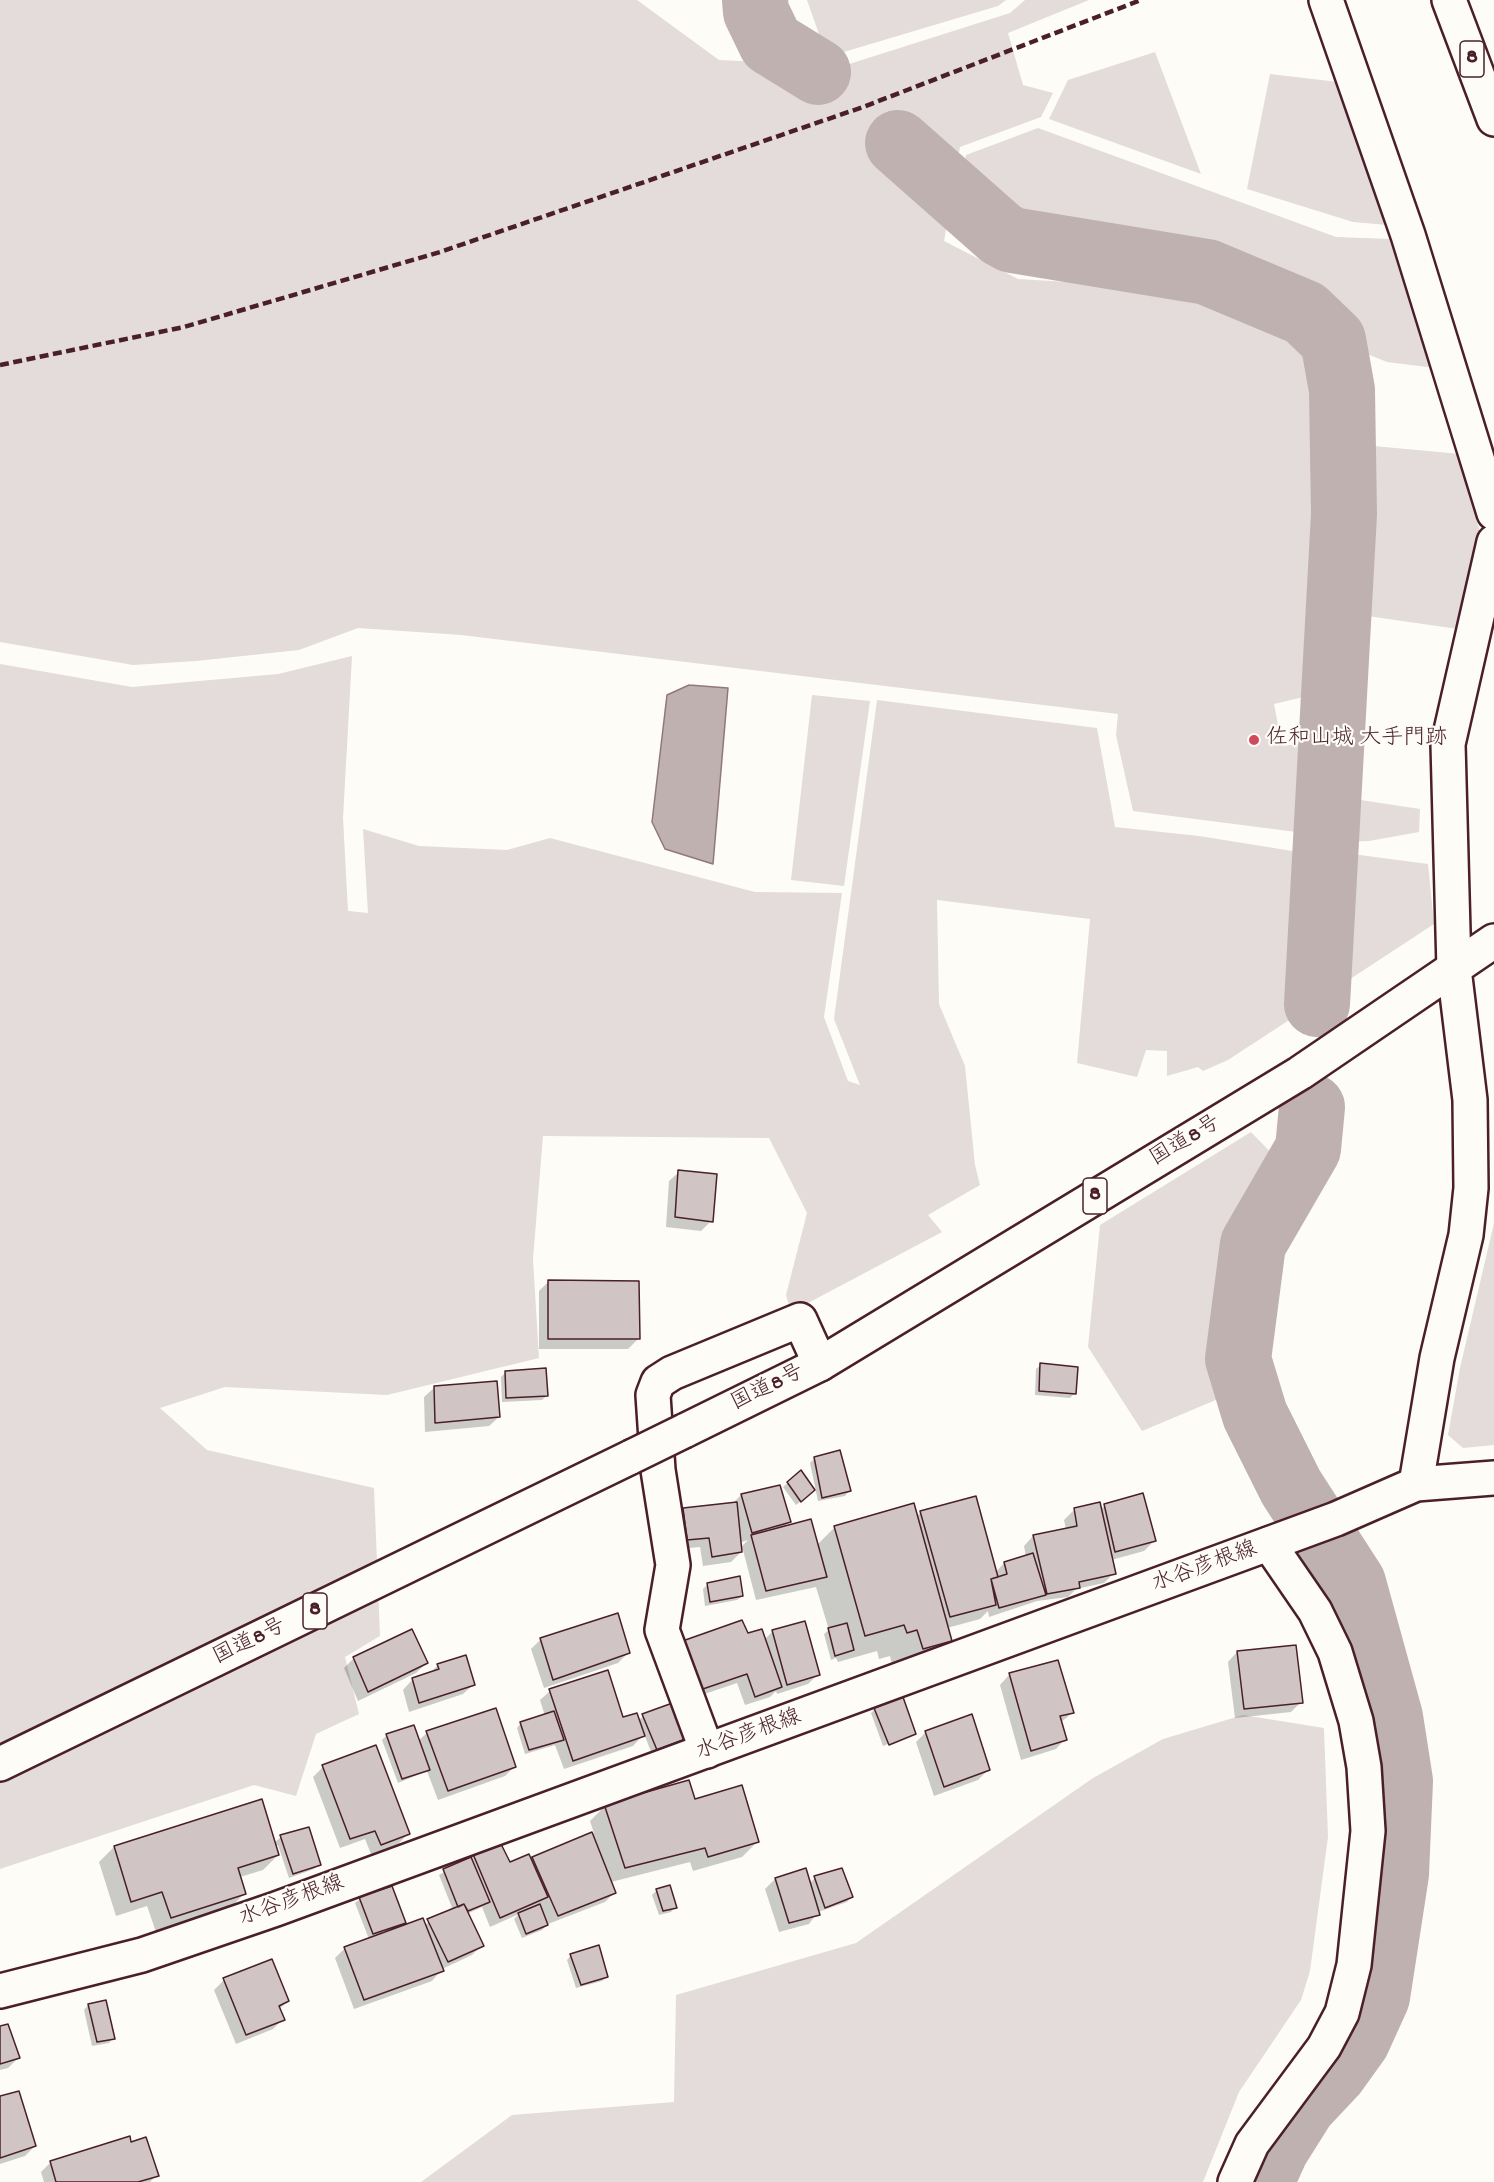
<!DOCTYPE html>
<meta charset="utf-8">
<style>
body{margin:0}
canvas{display:block;background:#fdfcf7}
</style>
<canvas width="1494" height="2182"></canvas>
<script>
const c = document.querySelector('canvas').getContext('2d');
c.lineJoin = 'round';
function fillPath(path, color) { c.fillStyle = color; c.fill(path, 'evenodd'); }
const toPath = rows => new Path2D(rows.map(r => 'M' + r).join(''));
function trace(path, color, width, dash) { c.strokeStyle = color; c.lineWidth = width; c.lineCap = dash ? 'butt' : 'round'; c.setLineDash(dash || []); c.stroke(path); }
function drawText(font, color, halo, rows, align = 'center') {
  c.font = font + ' "Gochi Hand","Klee One",sans-serif'; c.lineWidth = 4.5; c.setLineDash([]); c.textBaseline = 'middle'; c.strokeStyle = halo; c.fillStyle = color; for (const [text, x, y, turn = 0] of rows) {
    c.save(); c.translate(x, y); c.rotate((+turn || 0) * Math.PI / 180); c.textAlign = isNaN(turn) ? turn : align; if (halo) c.strokeText(text, 0, 0); c.fillText(text, 0, 0); c.restore();
  }
}
const green = toPath([
 [0,0,637,0,719,60,843,66,1010,13,1025,0,1089,0,1008,33,1023,85,1053,93,1041,117,960,147,944,241,1018,279,1186,289,1290,335,1312,351,1318,381,1323,485,1312,695,1274,704,1282,746,1322,741,1312,834,1133,811,1116,735,1118,714,461,635,358,628,299,650,196,661,133,665,0,642],
 [807,0,1006,0,998,6,827,57],
 [1155,52,1201,174,1049,119,1068,80],
 [1270,74,1338,82,1388,225,1353,222,1247,189],
 [1038,128,1336,237,1391,239,1435,368,1387,362,1347,346,1343,332,1314,303,1206,262,1013,227,962,183,966,155],
 [1352,444,1460,454,1482,541,1458,629,1346,613],
 [352,656,343,818,348,911,368,913,363,829,419,846,507,850,550,838,755,892,842,893,824,1017,848,1081,860,1085,834,1019,877,700,1097,728,1115,827,1199,836,1311,854,1303,1011,1228,1060,1203,1071,1198,1067,1167,1076,1167,1051,1146,1050,1137,1077,1077,1063,1090,919,937,900,939,1004,965,1066,975,1165,980,1185,928,1215,942,1232,791,1312,786,1295,807,1213,769,1138,543,1136,533,1259,539,1358,387,1395,225,1387,160,1408,207,1450,374,1488,380,1636,345,1657,359,1714,316,1734,296,1796,254,1785,0,1869,0,664,132,687,278,674],
 [812,695,870,701,844,886,791,880],
 [1341,797,1420,809,1419,832,1369,841,1338,842],
 [1337,852,1428,864,1434,924,1341,985,1339,971,1328,976],
 [1251,1132,1277,1159,1242,1389,1142,1431,1088,1347,1100,1225],
 [1494,1223,1494,1445,1463,1448,1448,1435,1460,1368],
 [1243,1715,1324,1728,1328,1837,1310,1971,1301,2000,1239,2092,1203,2182,421,2182,512,2115,674,2102,676,1995,856,1943,1093,1778,1163,1739]
]);
const water = toPath([
 [689,685,728,688,713,864,665,849,652,822,667,695,689,685]
]);
const shadow = toPath([
 [679,1172,711,1221,701,1231,666,1227,669,1181],
 [549,1281,638,1339,628,1349,539,1349,539,1291],
 [1041,1365,1075,1393,1070,1398,1035,1395,1036,1369],
 [506,1372,547,1396,542,1400,502,1402,501,1377],
 [434,1388,499,1417,489,1426,425,1432,424,1397],
 [815,1458,849,1491,845,1496,818,1501,810,1463],
 [801,1472,809,1495,796,1505,783,1487],
 [779,1487,789,1522,783,1528,817,1545,835,1527,916,1517,921,1512,995,1573,1004,1563,1026,1557,1024,1546,1033,1536,1066,1529,1064,1520,1074,1510,1100,1510,1105,1505,1154,1541,1144,1551,1111,1560,1114,1573,1104,1583,1076,1589,1068,1597,1037,1601,989,1617,988,1611,980,1619,947,1628,951,1641,923,1668,895,1676,890,1656,879,1659,877,1651,838,1662,836,1658,831,1660,824,1634,829,1630,816,1587,756,1600,743,1550,731,1562,703,1566,700,1547,678,1549,673,1520,683,1510,732,1504,741,1495],
 [740,1535,742,1542,748,1540,740,1548],
 [708,1584,742,1596,737,1600,705,1606,703,1589],
 [804,1623,818,1674,808,1684,777,1694,776,1691,770,1697,745,1705,737,1683,681,1702,747,1635,764,1640,772,1632],
 [541,1639,628,1653,618,1663,544,1688,531,1649],
 [1237,1652,1301,1702,1291,1712,1235,1718,1228,1662],
 [354,1658,426,1663,416,1673,358,1701,344,1668],
 [1057,1662,1072,1713,1060,1723,1065,1739,1056,1749,1021,1760,1000,1685,1009,1675],
 [438,1665,473,1685,463,1694,409,1712,403,1690,412,1680,429,1674],
 [550,1691,622,1719,638,1721,643,1716,689,1737,684,1742,652,1754,644,1734,633,1746,564,1769,555,1745,525,1754,517,1728,521,1723,545,1716,540,1700],
 [875,1709,915,1733,883,1746,871,1713],
 [413,1726,418,1741,427,1733,515,1766,505,1776,438,1800,427,1771,398,1783,382,1740,386,1736],
 [926,1732,988,1770,978,1780,934,1796,916,1742],
 [323,1767,408,1834,398,1844,371,1854,365,1839,340,1848,313,1777],
 [694,1801,757,1842,742,1857,693,1871,690,1862,611,1882,615,1892,605,1902,548,1924,542,1930,522,1938,514,1919,519,1914,490,1927,482,1907,467,1914,482,1945,472,1955,442,1969,432,1981,354,2009,335,1958,345,1948,369,1939,355,1903,360,1899,391,1888,404,1923,398,1929,424,1925,453,1910,439,1875,473,1856,500,1844,509,1864,530,1861,594,1833,590,1821,605,1806],
 [281,1837,319,1864,314,1869,289,1878,278,1845,275,1846,278,1855,263,1870,240,1877,245,1893,230,1908,156,1932,147,1906,116,1916,99,1862,114,1847,274,1843],
 [805,1870,809,1884,815,1878,851,1897,847,1902,818,1912,809,1924,779,1932,765,1889,775,1879],
 [657,1890,675,1907,671,1912,659,1915,652,1895],
 [571,1955,607,1977,602,1981,576,1988,567,1960],
 [224,1980,288,2001,279,2009,283,2019,273,2029,236,2044,214,1990],
 [88,2005,113,2038,109,2043,92,2046,84,2010],
 [0,2028,18,2058,8,2068,0,2070],
 [0,2098,35,2146,25,2156,0,2164],
 [130,2144,157,2175,150,2182,44,2182,41,2172,51,2162]
]);
const river = toPath([
 [755,0,756,12,771,43,818,72],
 [898,143,1001,234,1012,240,1207,272,1305,313,1333,340,1342,390,1344,514,1317,1004],
 [1261,2182,1276,2149,1303,2106,1334,2073,1357,2041,1377,1997,1396,1874,1400,1781,1390,1717,1353,1583,1291,1487,1255,1415,1238,1359,1253,1244,1308,1149,1312,1107]
]);
const building = toPath([
 [678,1170,717,1174,713,1222,675,1217,678,1170],
 [548,1280,639,1281,640,1339,548,1339,548,1280],
 [1040,1363,1078,1367,1076,1394,1039,1391,1040,1363],
 [546,1368,548,1396,506,1398,505,1371,546,1368],
 [497,1381,500,1417,435,1423,434,1386,497,1381],
 [840,1450,851,1491,822,1498,814,1457,840,1450],
 [801,1470,815,1490,801,1502,787,1482,801,1470],
 [780,1485,791,1522,752,1533,741,1494,780,1485],
 [1143,1493,1156,1541,1115,1552,1104,1504,1143,1493],
 [976,1496,998,1577,991,1579,996,1605,950,1617,920,1511,976,1496],
 [737,1502,742,1552,712,1557,709,1538,687,1540,683,1508,737,1502],
 [1100,1502,1116,1574,1079,1582,1080,1588,1047,1594,1033,1535,1077,1526,1074,1508,1100,1502],
 [914,1503,952,1641,923,1649,917,1630,907,1633,904,1625,865,1636,834,1526,914,1503],
 [811,1519,827,1577,766,1591,751,1535,811,1519],
 [1033,1553,1046,1595,999,1608,991,1579,1007,1574,1004,1562,1033,1553],
 [740,1576,743,1596,710,1602,707,1583,740,1576],
 [618,1613,630,1653,553,1680,540,1638,618,1613],
 [742,1620,748,1633,762,1629,782,1687,755,1697,747,1674,691,1693,674,1644,742,1620],
 [805,1621,820,1675,787,1685,772,1630,805,1621],
 [847,1623,854,1650,835,1656,828,1628,847,1623],
 [412,1629,428,1663,368,1692,353,1657,412,1629],
 [1296,1645,1303,1703,1244,1709,1237,1651,1296,1645],
 [466,1655,475,1685,419,1703,412,1678,439,1669,437,1664,466,1655],
 [1058,1660,1074,1713,1060,1716,1067,1740,1031,1751,1009,1673,1058,1660],
 [608,1670,623,1717,637,1713,645,1736,573,1761,549,1689,608,1670],
 [903,1697,916,1734,889,1745,874,1708,903,1697],
 [678,1701,691,1737,657,1750,642,1714,678,1701],
 [496,1708,516,1767,448,1791,426,1731,496,1708],
 [554,1711,564,1740,529,1750,520,1722,554,1711],
 [972,1714,990,1770,944,1787,925,1731,972,1714],
 [414,1725,430,1770,402,1779,386,1734,414,1725],
 [376,1745,410,1834,381,1845,375,1831,350,1839,322,1765,376,1745],
 [689,1780,695,1799,742,1785,759,1842,708,1857,705,1848,625,1868,604,1804,689,1780],
 [262,1799,279,1855,238,1868,246,1894,171,1918,162,1892,131,1902,114,1846,262,1799],
 [309,1827,321,1865,293,1874,280,1835,309,1827],
 [592,1832,616,1893,558,1916,532,1857,592,1832],
 [500,1842,510,1862,529,1854,548,1897,500,1918,473,1854,500,1842],
 [471,1857,490,1902,468,1911,464,1904,458,1907,443,1869,471,1857],
 [806,1868,820,1915,789,1923,775,1878,806,1868],
 [842,1868,853,1897,825,1908,814,1876,842,1868],
 [670,1885,677,1908,663,1911,656,1889,670,1885],
 [392,1886,406,1923,373,1934,359,1897,392,1886],
 [464,1904,484,1946,448,1962,427,1919,464,1904],
 [540,1904,548,1925,526,1934,518,1913,540,1904],
 [423,1918,444,1971,364,2000,344,1947,423,1918],
 [599,1945,608,1977,581,1985,570,1954,599,1945],
 [272,1959,289,2001,279,2006,285,2020,246,2035,223,1978,272,1959],
 [106,2000,115,2039,97,2042,88,2004,106,2000],
 [8,2024,20,2058,0,2064,0,2026,8,2024],
 [19,2091,36,2146,0,2158,0,2096,19,2091],
 [130,2136,131,2142,146,2137,159,2176,138,2182,56,2182,50,2161,130,2136]
]);
const minor = toPath([
 [1326,0,1408,235,1494,513],
 [1416,1484,1437,1358,1466,1235,1471,1188,1470,1100,1454,969,1448,744,1494,542],
 [707,1751,662,1630,673,1565,658,1470,653,1395,658,1382,672,1373,800,1320,820,1364],
 [1235,2182,1252,2144,1324,2047,1342,2013,1354,1965,1368,1831,1364,1767,1356,1721,1335,1652,1315,1611,1269,1544]
]);
const major = toPath([
 [0,1991,142,1955,276,1909,1336,1519,1416,1484,1494,1478]
]);
const highway = toPath([
 [1449,0,1494,119],
 [684,1431,820,1364,1300,1073,1494,941],
 [0,1764,631,1457]
]);
const rail = toPath([
 [0,365,184,327,440,252,863,107,1141,0]
]);
const highwayBridge = toPath([
 [631,1457,684,1431]
]);
const markers = [
 [1254,740,6,"#d1495b"]
];
const shields = [
 [1472,59,24],
 [1095,1196,24],
 [315,1611,24]
];
const shieldNames = [
 ["8",1472,59],
 ["8",1095,1196],
 ["8",315,1611]
];
const poiNames = [
 ["佐和山城 大手門跡",1266,740]
];
const streetNames = [
 ["国道8号",1186,1142,-31],
 ["国道8号",768,1389,-26],
 ["水谷彦根線",1205,1568,-20],
 ["国道8号",250,1643,-26],
 ["水谷彦根線",749,1736,-20],
 ["水谷彦根線",292,1902,-20]
];
fillPath(green, '#e3dcda');
fillPath(water, '#c0b1b1');
trace(water, '#91777b', 1.5);
fillPath(shadow, '#0003');
trace(river, '#c0b1b1', 66);
fillPath(building, '#d0c5c4');
trace(building, '#4a1f2b', 1.5);
trace(minor, '#4a1f2b', 38);
trace(major, '#4a1f2b', 38);
trace(highway, '#4a1f2b', 38);
trace(minor, '#fdfcf7', 33);
trace(major, '#fdfcf7', 33);
trace(highway, '#fdfcf7', 33);
trace(rail, '#4a1f2b', 4.5, [9, 4.5]);
trace(highwayBridge, '#4a1f2b', 38, []);
trace(highwayBridge, '#fdfcf7', 33);
for (const [x, y, r, color] of markers) { const dot = new Path2D(); dot.arc(x, y, r, 0, 2 * Math.PI); c.fillStyle = color; c.fill(dot); trace(dot, '#fdfcf7', 2); }
for (const [x, y, w] of shields) { const box = new Path2D(); box.roundRect(x - w / 2, y - 18, w, 36, 4.5); c.fillStyle = '#fdfcf7'; c.fill(box); trace(box, '#4a1f2b', 1.5); }
drawText('bold 21px', '#4a1f2b', null, shieldNames);
drawText('22px', '#4a1f2b', '#fdfcf7', poiNames, 'left');
drawText('22px', '#4a1f2b', '#fdfcf7', streetNames);
</script>
